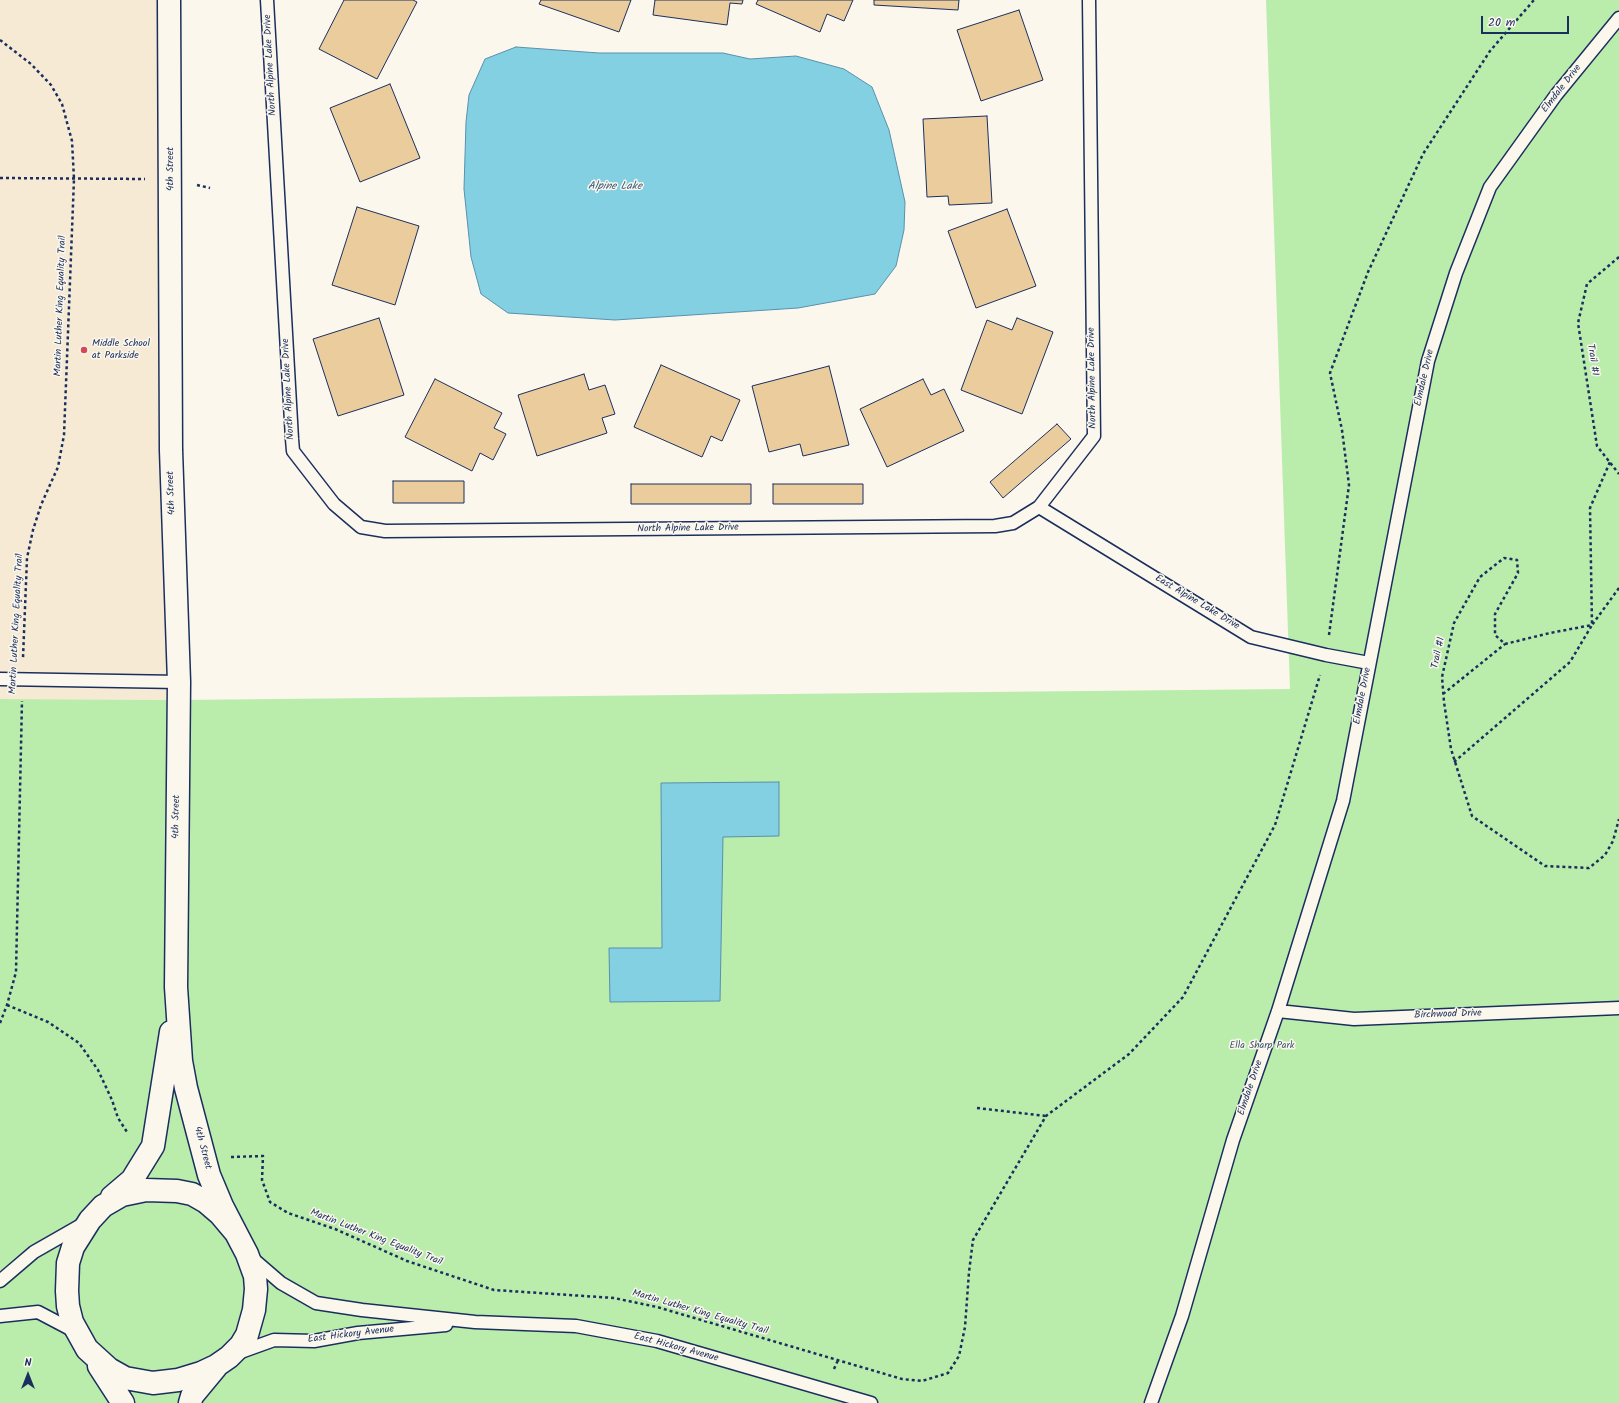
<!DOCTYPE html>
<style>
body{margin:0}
#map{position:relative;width:1619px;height:1403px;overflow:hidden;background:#fbf7ec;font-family:Kalam,sans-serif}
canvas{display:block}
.north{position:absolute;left:8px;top:1355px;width:40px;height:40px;-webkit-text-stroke:3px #fbf7ec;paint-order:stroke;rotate:0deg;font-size:11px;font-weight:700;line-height:16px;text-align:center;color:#1b2f5e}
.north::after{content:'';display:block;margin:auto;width:14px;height:18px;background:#1b2f5e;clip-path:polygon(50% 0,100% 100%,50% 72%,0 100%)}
.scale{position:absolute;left:1481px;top:16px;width:88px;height:18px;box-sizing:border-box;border:2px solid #1b2f5e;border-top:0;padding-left:5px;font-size:12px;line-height:14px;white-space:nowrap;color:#1b2f5e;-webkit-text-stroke:3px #fbf7ec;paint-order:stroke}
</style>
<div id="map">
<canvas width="1619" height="1403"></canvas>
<div class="north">N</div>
<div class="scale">20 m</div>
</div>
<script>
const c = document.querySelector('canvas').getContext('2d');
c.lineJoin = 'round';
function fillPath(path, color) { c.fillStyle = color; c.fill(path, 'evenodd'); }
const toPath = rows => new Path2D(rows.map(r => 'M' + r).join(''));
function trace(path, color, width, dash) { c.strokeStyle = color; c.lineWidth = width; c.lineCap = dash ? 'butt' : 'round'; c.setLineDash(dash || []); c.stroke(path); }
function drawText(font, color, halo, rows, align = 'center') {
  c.font = font + ' Kalam,sans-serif'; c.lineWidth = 3; c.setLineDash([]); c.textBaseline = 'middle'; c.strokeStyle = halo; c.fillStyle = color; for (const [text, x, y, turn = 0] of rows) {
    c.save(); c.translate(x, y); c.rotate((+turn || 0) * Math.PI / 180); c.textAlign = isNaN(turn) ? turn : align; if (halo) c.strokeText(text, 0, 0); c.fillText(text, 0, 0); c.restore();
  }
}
const built = toPath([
 [0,0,160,0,177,700,0,699]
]);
const green = toPath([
 [1266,0,1619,0,1619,1403,0,1403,0,699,177,700,1290,689]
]);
const water = toPath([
 [516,47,599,53,723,53,750,59,796,56,844,69,872,87,889,130,905,202,904,230,896,266,875,294,798,308,615,320,508,313,481,294,471,257,464,189,466,122,469,95,485,59,516,47],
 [779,782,779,836,723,837,720,1001,610,1002,609,948,662,948,661,783,779,782]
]);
const building = toPath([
 [344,0,413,0,417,2,377,79,319,49,344,0],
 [541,0,631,0,619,32,539,4,541,0],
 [655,0,743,0,742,4,730,3,727,25,653,15,655,0],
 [758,0,853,0,844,21,827,14,820,32,756,4,758,0],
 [874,0,959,0,958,10,874,5,874,0],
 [1019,10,1043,80,981,101,957,30,1019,10],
 [390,84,420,158,360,182,330,108,390,84],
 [987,116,992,203,949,205,948,196,927,197,923,119,987,116],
 [357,207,419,226,395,305,332,285,357,207],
 [1007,209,1036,286,976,308,948,231,1007,209],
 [379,318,404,395,338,416,313,339,379,318],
 [1017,318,1053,332,1022,414,961,390,987,320,1012,330,1017,318],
 [661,365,740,400,722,441,711,436,702,457,634,427,661,365],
 [829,366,849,445,803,456,800,444,769,452,752,386,829,366],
 [584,374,589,390,605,385,615,414,602,418,607,433,537,456,518,395,584,374],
 [435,379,502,413,494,428,506,434,493,460,480,453,472,471,405,437,435,379],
 [923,379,931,395,944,389,964,431,887,467,860,409,923,379],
 [1057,424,1071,439,1003,498,990,482,1057,424],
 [393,481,464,481,464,503,393,503,393,481],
 [631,484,751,484,751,504,631,504,631,484],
 [773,484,863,484,863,504,773,504,773,484]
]);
const path = toPath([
 [0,40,31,64,51,85,62,104,72,141,74,179,64,435,58,467,41,505,33,530,27,558,23,658],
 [0,178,145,179],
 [197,185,210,188],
 [1619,257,1587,284,1578,323,1597,446,1619,474],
 [1619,588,1592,625,1550,633,1505,644,1495,635,1495,614,1518,573,1517,560,1504,558,1480,577,1454,623,1442,677,1444,702,1451,749,1472,816,1545,866,1589,868,1605,855,1613,841,1619,819],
 [1329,635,1349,485,1342,430,1330,373,1368,272,1423,154,1490,51,1534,0],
 [1443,694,1505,644],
 [1454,762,1570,662,1592,625,1590,508,1610,462],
 [7,1005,48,1022,79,1043,98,1070,112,1100,118,1118,127,1132],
 [0,1023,7,1005,16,972,22,701],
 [977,1108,1046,1116],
 [231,1157,263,1156,262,1180,270,1202,288,1213,335,1229,407,1261,494,1290,614,1298,657,1307,902,1379,922,1381,948,1373,959,1356,965,1327,969,1272,973,1240,1046,1116,1129,1054,1183,997,1275,825,1320,675],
 [834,1369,838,1360]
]);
const lane = toPath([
 [267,0,292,439,293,451,334,504,361,527,385,531,995,526,1013,523,1039,507,1094,436,1089,0],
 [1039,507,1251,637,1326,655,1369,663],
 [0,679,179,682],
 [1278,1011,1354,1019,1619,1008],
 [252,1258,281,1283,316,1303,362,1310,475,1322,576,1326,657,1341,871,1403],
 [0,1281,34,1252,83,1224],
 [0,1316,38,1312,76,1332],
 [238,1353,274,1340,314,1341,358,1333,446,1325],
 [1151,1403,1182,1316,1233,1140,1278,1011,1343,801,1428,361,1456,273,1490,187,1556,95,1619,18]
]);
const secondary = toPath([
 [169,0,171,450,179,682,176,987,181,1061,186,1088,209,1175,222,1206,236,1233],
 [146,1190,177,1191,192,1194,206,1202,220,1214,236,1233,247,1254,255,1276,256,1289,254,1310,247,1335,241,1345,229,1357,216,1366,201,1373,178,1380,153,1383,125,1378,109,1369,87,1349,72,1322,68,1306,67,1291,68,1263,73,1247,90,1220,103,1206,122,1195,146,1190],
 [112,1197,132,1180,153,1146,171,1032],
 [99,1366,123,1403],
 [190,1403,192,1396,216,1367]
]);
const markers = [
 [84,350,4,"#d1495b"]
];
const streetNames = [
 ["North Alpine Lake Drive",271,65,-93],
 ["Elmdale Drive",1562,89,-52],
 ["4th Street",171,169,-90],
 ["Martin Luther King Equality Trail",61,306,-88],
 ["Trail #1",1592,360,81],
 ["North Alpine Lake Drive",1093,378,-91],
 ["Elmdale Drive",1425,378,-77],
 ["North Alpine Lake Drive",289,389,-93],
 ["4th Street",172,493,-92],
 ["North Alpine Lake Drive",688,529,-1],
 ["East Alpine Lake Drive",1197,603,31],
 ["Martin Luther King Equality Trail",17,624,-87],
 ["Trail #1",1439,653,-78],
 ["Elmdale Drive",1363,696,-79],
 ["4th Street",177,817,-89],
 ["Birchwood Drive",1448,1015,-2],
 ["Elmdale Drive",1251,1088,-71],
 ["4th Street",202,1148,75],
 ["Martin Luther King Equality Trail",376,1238,21],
 ["Martin Luther King Equality Trail",700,1313,16],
 ["East Hickory Avenue",351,1335,-7],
 ["East Hickory Avenue",676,1348,15]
];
const poiNames = [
 ["Middle School",92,344],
 ["at Parkside",92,356]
];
const parkNames = [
 ["Ella Sharp Park",1262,1046]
];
const waterNames = [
 ["Alpine Lake",615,187]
];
fillPath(built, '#f6ead4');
fillPath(green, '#baecac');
fillPath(water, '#83d0e2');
trace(water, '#5990ad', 1);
fillPath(building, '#eacc9d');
trace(building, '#1b2f5e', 1);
trace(lane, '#1b2f5e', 15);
trace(secondary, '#1b2f5e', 25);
trace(path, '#1b2f5e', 2.5, [3, 3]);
trace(lane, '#fbf7ec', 12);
trace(secondary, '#fbf7ec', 22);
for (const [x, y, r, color] of markers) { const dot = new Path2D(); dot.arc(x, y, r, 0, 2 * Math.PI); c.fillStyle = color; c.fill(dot); trace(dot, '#fbf7ec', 1.5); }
drawText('10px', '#1b2f5e', '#fbf7ec', streetNames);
drawText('10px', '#1b2f5e', '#fbf7ec', poiNames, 'left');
drawText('10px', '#3b556e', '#fbf7ec', parkNames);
drawText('italic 11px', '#35577f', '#fbf7ec', waterNames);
</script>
